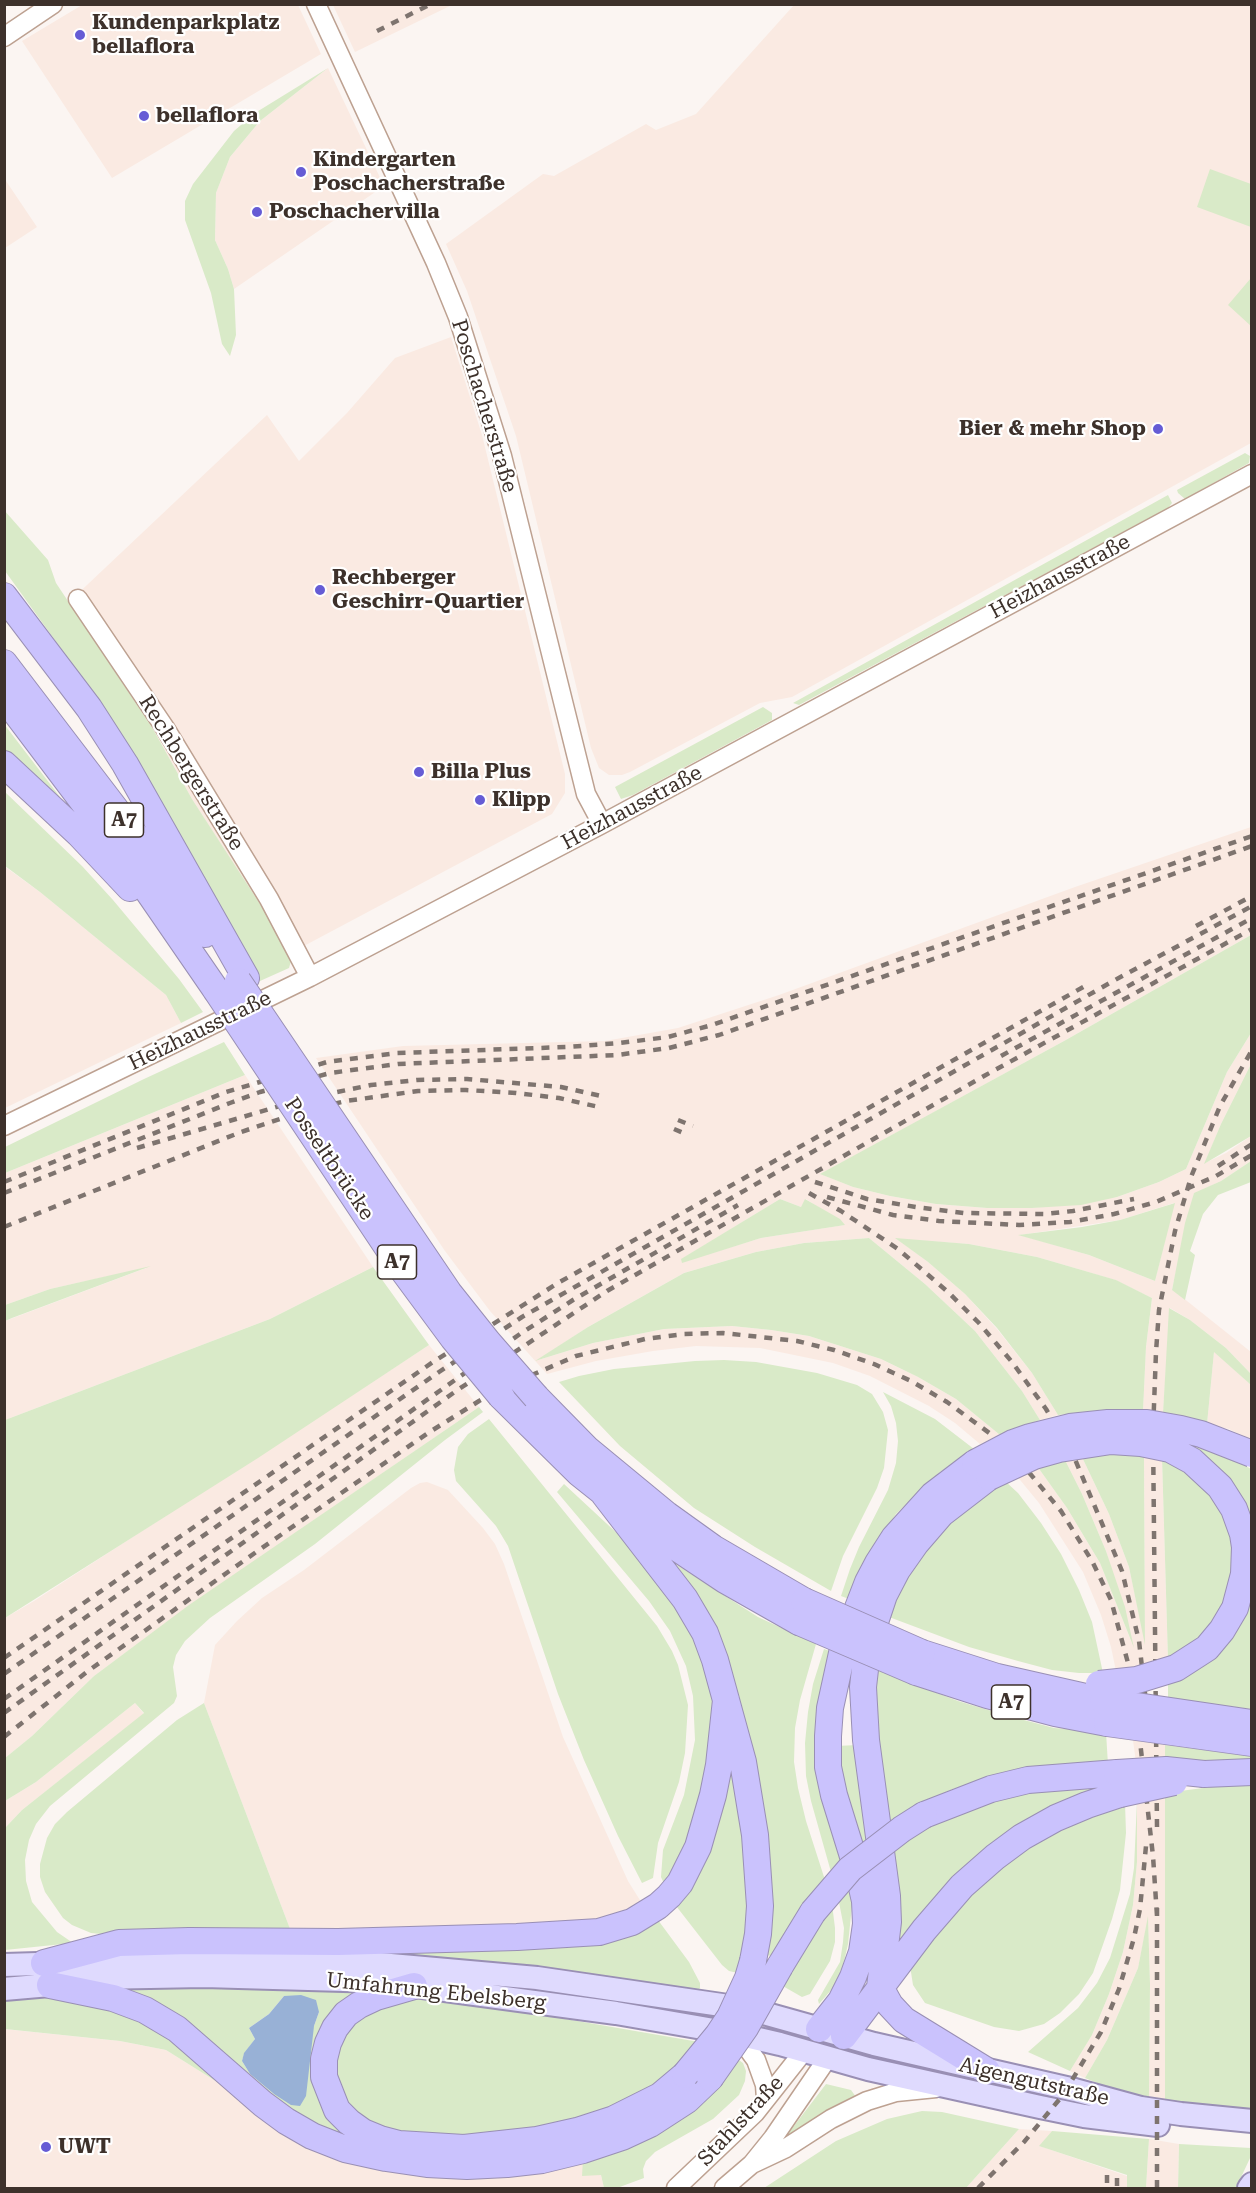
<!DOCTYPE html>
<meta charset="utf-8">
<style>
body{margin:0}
#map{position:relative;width:1256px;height:2193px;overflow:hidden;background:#fbf5f2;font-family:"Roboto Serif",serif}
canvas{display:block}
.frame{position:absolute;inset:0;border:6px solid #3d312b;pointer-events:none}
</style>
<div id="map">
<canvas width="1256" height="2193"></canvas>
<div class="frame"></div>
</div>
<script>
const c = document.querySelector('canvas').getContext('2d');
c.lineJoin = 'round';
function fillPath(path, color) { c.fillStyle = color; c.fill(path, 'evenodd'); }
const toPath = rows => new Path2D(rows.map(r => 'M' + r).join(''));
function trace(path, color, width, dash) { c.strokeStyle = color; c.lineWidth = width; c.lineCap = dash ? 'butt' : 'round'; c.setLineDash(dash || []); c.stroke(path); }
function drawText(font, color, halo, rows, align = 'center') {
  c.font = font + ' "Roboto Serif",serif'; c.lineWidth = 4.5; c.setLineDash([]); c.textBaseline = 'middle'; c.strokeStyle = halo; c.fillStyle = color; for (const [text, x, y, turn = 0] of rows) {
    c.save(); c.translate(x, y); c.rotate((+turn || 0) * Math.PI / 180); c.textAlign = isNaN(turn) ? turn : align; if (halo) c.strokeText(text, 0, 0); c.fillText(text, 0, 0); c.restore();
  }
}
const built = toPath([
 [298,5,321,54,112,178,22,41,82,5],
 [333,5,452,5,355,52],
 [794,5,1251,5,1251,443,792,697,760,703,630,772,622,775,609,775,599,768,591,748,516,436,467,291,446,244,543,174,554,176,646,124,656,130,696,114],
 [328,68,384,186,234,289,228,269,215,240,216,193,230,157,260,121],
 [4,178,37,227,5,248,4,248],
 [451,337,482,435,565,774,565,793,552,814,302,947,290,952,192,799,153,729,69,602,267,415,299,461,347,413,395,358],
 [1251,827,1251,935,1064,1041,821,1174,853,1187,890,1196,936,1204,987,1208,1032,1208,1117,1197,1159,1182,1186,1169,1227,1072,1251,1033,1251,1064,1221,1124,1205,1163,1226,1153,1251,1136,1251,1161,1221,1181,1194,1194,1172,1289,1251,1352,1251,1374,1226,1348,1190,1320,1170,1308,1163,1413,1143,1411,1146,1347,1152,1298,1115,1280,1037,1257,969,1244,897,1239,928,1262,965,1294,997,1329,1032,1373,1058,1415,1040,1420,1022,1391,975,1331,925,1284,869,1238,804,1243,756,1252,684,1273,588,1327,538,1360,593,1343,664,1329,732,1326,771,1330,809,1336,881,1359,918,1377,956,1399,1000,1435,980,1444,955,1423,929,1406,870,1376,833,1363,760,1348,696,1346,653,1351,596,1361,547,1374,490,1311,445,1251,316,1058,403,1046,605,1041,678,1028,779,995,1075,887],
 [780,1199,801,1207,806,1199,844,1225,761,1238,682,1262,682,1259],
 [1174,1203,1155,1281,1089,1255,1020,1235,1120,1220],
 [4,866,40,892,166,995,181,1023,5,1108],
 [245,1075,373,1267,270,1319,5,1420,5,1321,146,1268,50,1289,5,1305,5,1173],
 [429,1345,479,1407,189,1606,94,1676,32,1736,5,1758,5,1618,34,1601],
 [1214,1351,1251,1385,1251,1440,1229,1429,1207,1424],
 [1144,1454,1162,1458,1168,1660,1154,1665,1116,1671,1111,1647,1101,1615,1083,1572,1039,1503,1016,1475,1037,1466,1067,1508,1100,1563,1132,1643,1106,1551,1082,1494,1064,1458,1081,1455,1109,1514,1129,1567,1145,1641],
 [427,1482,448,1490,483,1528,495,1544,504,1564,563,1737,628,1881,643,1905,593,1924,292,1934,204,1703,215,1645,237,1621,262,1598,304,1570,411,1488,420,1483],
 [135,1703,144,1714,22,1810,5,1828,5,1801,36,1782],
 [1133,1740,1165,1745,1165,1762,1136,1763],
 [1165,1793,1165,2104,1149,2102,1150,1984,1148,1919,1138,1968,1107,2040,1085,2078,1070,2071,1092,2035,1109,1994,1123,1952,1133,1905,1137,1862,1137,1801],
 [4,2029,120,2041,166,2050,222,2085,583,2159,601,2175,604,2188,5,2188],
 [1019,2129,1052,2131,1040,2146,1127,2176,1127,2188,966,2188],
 [1149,2139,1179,2144,1178,2188,1146,2188]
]);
const green = toPath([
 [328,68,260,121,230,157,216,193,215,240,228,269,234,289,236,335,230,356,222,344,211,293,185,220,185,201,193,184,234,131,255,113],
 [1210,169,1251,184,1251,227,1197,207],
 [1251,278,1251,326,1228,305],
 [1245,453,1250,456,1249,463,1185,499,1178,493,1177,490],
 [1168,495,1172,503,1168,508,799,705,793,703],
 [4,510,48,560,56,583,153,729,192,799,282,938,290,952,291,961,289,968,260,981,240,951,110,721,62,650,5,571],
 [763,707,772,713,772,720,633,795,621,799,615,787],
 [4,724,70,810,5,753],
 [5,792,82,866,113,900,179,979,203,1012,181,1023,166,995,40,892,5,866],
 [1251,935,1251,1033,1227,1072,1186,1169,1159,1182,1117,1197,1081,1205,1032,1208,987,1208,936,1204,890,1196,853,1187,820,1174,1064,1041],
 [224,1042,245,1075,5,1173,5,1147,144,1079],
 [1251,1064,1251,1136,1204,1164,1221,1124],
 [1251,1161,1251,1182,1218,1195,1203,1214,1190,1251,1195,1255,1185,1300,1172,1290,1185,1223,1194,1193,1221,1181],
 [780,1199,801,1207,805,1199,840,1219,845,1225,761,1238,682,1263,681,1259],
 [1175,1203,1155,1281,1089,1255,1018,1235,1082,1227,1120,1220],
 [869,1238,925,1284,975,1331,1022,1391,1040,1420,1000,1435,956,1399,918,1377,881,1359,809,1336,771,1330,732,1326,664,1329,593,1343,535,1361,588,1327,684,1273,756,1252,804,1243],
 [895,1238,969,1244,1037,1257,1116,1280,1152,1298,1146,1347,1143,1411,1104,1410,1058,1415,1032,1373,997,1328,965,1294,928,1262],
 [151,1266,12,1318,5,1321,5,1305,50,1289],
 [373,1267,429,1345,258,1458,5,1618,5,1420,270,1319],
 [1169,1308,1190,1320,1226,1348,1251,1374,1251,1385,1214,1352,1207,1424,1163,1413],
 [724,1360,756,1362,817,1373,857,1385,872,1394,883,1412,888,1430,884,1468,877,1488,843,1556,831,1591,755,1547,694,1508,620,1446,559,1382,579,1376,614,1369,695,1361],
 [883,1392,935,1419,974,1449,940,1472,896,1514,872,1551,849,1599,841,1596,850,1569,859,1547,888,1490,896,1463,898,1441,896,1423,891,1406],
 [479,1407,483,1412,445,1440,315,1544,210,1618,185,1641,176,1655,173,1667,177,1696,174,1703,50,1806,36,1824,29,1840,25,1860,26,1881,32,1902,57,1932,73,1943,5,1950,5,1828,22,1810,144,1713,135,1703,36,1782,5,1801,5,1758,32,1736,94,1676,189,1605],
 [489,1419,657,1626,672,1651,678,1665,688,1705,685,1753,679,1782,658,1843,653,1878,642,1883,618,1836,584,1760,558,1694,508,1546,496,1526,456,1481,454,1470,458,1447,468,1434],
 [1197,1445,1235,1460,1251,1469,1251,1529,1196,1450],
 [1109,1452,1144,1454,1145,1645,1129,1567,1109,1514,1081,1455],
 [1064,1458,1082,1494,1106,1551,1125,1607,1134,1648,1100,1563,1067,1508,1037,1466],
 [1162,1458,1183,1468,1200,1482,1219,1504,1231,1532,1235,1557,1233,1579,1224,1603,1212,1626,1191,1647,1168,1660],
 [1005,1481,1018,1493,1041,1523,1061,1554,1079,1590,1092,1622,1103,1673,1079,1673,1052,1670,1018,1661,969,1647,889,1617,909,1572,938,1532],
 [564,1484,634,1549,692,1624,711,1680,714,1709,698,1828,666,1888,661,1877,663,1850,684,1795,695,1740,693,1696,686,1666,670,1631,649,1601,557,1492],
 [666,1558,758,1617,816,1644,800,1700,795,1728,794,1762,798,1788,806,1821,825,1880,790,1925,773,1956,764,1955,761,1819],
 [1251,1590,1251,1709,1168,1698,1168,1683],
 [824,1649,835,1653,829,1820,840,1861,831,1872,811,1801,806,1776,805,1743,808,1712,813,1684],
 [874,1669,958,1701,1005,1715,1054,1728,1106,1732,1108,1765,990,1777,953,1789,920,1803,886,1825,877,1769],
 [204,1703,292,1934,101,1934,91,1933,72,1925,63,1918,45,1892,40,1877,40,1864,47,1838,55,1824,67,1812,177,1720],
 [858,1745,869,1838,861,1845,852,1819,836,1746],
 [1165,1745,1251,1756,1251,1759,1165,1762],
 [731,1754,752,1893,742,1974,729,1971,722,1965,673,1902],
 [1117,1780,1076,1799,895,1956,888,1850,921,1829,1000,1794],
 [1251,1784,1251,2114,1165,2104,1165,1793,1226,1785],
 [1137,1801,1137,1862,1133,1905,1123,1952,1109,1994,1092,2035,1070,2071,1028,2052,1078,2008,1097,1983,1110,1958,1130,1894,1134,1868],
 [1125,1803,1126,1833,1120,1890,1112,1919,1093,1973,1079,1994,1060,2013,1044,2024,1019,2031,994,2027,925,2003,913,1985,910,1966,947,1915,1020,1851,1057,1830],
 [849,1886,852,1906,848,1944,843,1966,832,1989,819,2004,818,2000,840,1962,843,1942,844,1928,838,1897],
 [832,1904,835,1928,835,1942,830,1961,810,1994,802,1997,781,1985],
 [655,1916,689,1962,700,1983,700,1988,697,1992,295,1952],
 [1148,1916,1150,1984,1149,2102,1126,2095,1085,2078,1107,2040,1138,1968],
 [73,1985,365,1986,331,2023,332,2113,440,2154,681,2098,427,2159,313,2126,247,2080],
 [284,1996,319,2012,314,2026,274,2094,250,2074,242,2061,244,2054,255,2039,249,2028,269,2014],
 [14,1996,74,1996,171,2031,276,2129,222,2085,166,2050,120,2041,5,2029,5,1997],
 [404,1999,430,2000,502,2008,699,2042,685,2063,626,2107,512,2138,378,2131,341,2099,333,2051,352,2019],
 [736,2058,743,2063,746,2071,745,2081,739,2095,713,2119,655,2152,646,2161,643,2169,644,2178,617,2188,604,2188,601,2175,582,2176,583,2159],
 [826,2084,851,2090,856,2097,784,2139],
 [922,2111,942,2112,1019,2129,966,2188,764,2188,836,2141,887,2119],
 [1052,2131,1149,2139,1146,2188,1127,2188,1127,2175,1039,2146],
 [1179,2144,1251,2148,1251,2156,1236,2188,1178,2188]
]);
const water = toPath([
 [301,1995,316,2000,319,2012,314,2026,306,2096,300,2106,291,2105,274,2094,250,2074,242,2061,244,2053,255,2039,249,2028,269,2014,284,1996]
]);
const minor = toPath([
 [316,4,436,263,458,317,502,456,586,794,602,824],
 [4,37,53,4],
 [78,599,165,728,269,899,310,977],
 [4,1126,310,977,602,824,1252,474],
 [737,2034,756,2060,765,2085,766,2099],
 [752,2164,786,2148,831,2119,867,2101,896,2092,936,2088],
 [676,2188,755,2113,804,2051],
 [724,2188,752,2164,773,2138,827,2059]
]);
const major = toPath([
 [4,1965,206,1959,306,1960,379,1964,537,1978,749,2009,874,2044,1075,2090,1141,2108,1181,2114,1252,2121],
 [4,1989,50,1985,95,1978,204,1976,378,1981,616,2013,737,2034,780,2044,868,2069,1040,2107,1084,2116,1158,2125],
 [1249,2188,1252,2184]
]);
const highway = toPath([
 [4,596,89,708,125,764,246,978],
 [4,663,142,844,205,934],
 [4,697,121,852,216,990],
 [4,764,79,834,130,888],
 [501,1396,579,1473,653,1532,725,1580,799,1622],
 [536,1397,587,1449,667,1515,713,1548,804,1601],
 [604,1494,685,1599,705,1633,715,1660,743,1762,755,1835,760,1906,758,1934,753,1961],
 [922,1653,997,1677,1103,1701],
 [916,1672,987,1695,1055,1713,1107,1723],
 [1204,1774,1252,1772],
 [924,1815,991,1789,1028,1780,1117,1773],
 [44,1963,119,1943,189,1941,338,1942,517,1937,599,1932,632,1922,658,1906,669,1896,680,1883,698,1847,713,1795,719,1765,726,1700],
 [780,1966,813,1912],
 [50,1985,113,1998,145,2010,177,2029,263,2104,286,2121,312,2136,345,2149,386,2158,427,2164,467,2166,507,2164,542,2160,583,2150,622,2137,650,2124,687,2100,710,2078],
 [414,1986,376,1997,359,2005,346,2014,335,2028,328,2043,324,2059,324,2077,337,2110,349,2122,363,2132,380,2139,399,2144,464,2148,537,2140,577,2131,614,2119,660,2096,685,2075],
 [819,2029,841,2001,853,1977,862,1952,866,1924,865,1901,860,1879,834,1795,828,1767,828,1736,830,1708,844,1644,868,1582,878,1563,894,1538,933,1495,975,1463],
 [844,2036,924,1930,962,1886,995,1857,1022,1837,1056,1818,1087,1805,1120,1794],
 [987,2071,904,2020,890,2005,880,1987,888,1922,887,1896,866,1740,863,1687,868,1643,884,1595,897,1570,916,1543,941,1514,989,1477]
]);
const rail = toPath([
 [377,31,431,4],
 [1196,926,1252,896],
 [1001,1056,1252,918],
 [678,1120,693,1126],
 [674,1129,688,1135],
 [137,1148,304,1099,371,1085,417,1080,467,1079,561,1087,601,1096],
 [1218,1166,1252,1144],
 [4,1182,226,1092,327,1062,397,1053,567,1047,620,1043,668,1037,712,1025,1252,836],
 [815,1182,867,1199,916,1207,964,1213,1045,1214,1073,1211,1134,1199],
 [4,1193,230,1103,260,1092,330,1073,398,1064,617,1055,669,1048,719,1035,1252,846],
 [809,1193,841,1211,898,1249,948,1292,979,1323,1012,1362,1046,1409,1074,1457,1122,1571,1139,1641,1149,1728],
 [827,1197,893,1215,939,1221,1019,1225,1070,1222,1114,1214,1156,1202,1216,1176,1252,1155],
 [4,1227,241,1132,304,1111,346,1101,418,1091,466,1090,516,1093,559,1098,599,1107],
 [4,1658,433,1362,558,1283,1085,986],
 [4,1674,439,1372,522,1317,1115,980,1252,906],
 [4,1699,520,1334,573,1300,738,1205],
 [4,1713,456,1391,607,1291,984,1076,1252,929],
 [4,1737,88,1671,259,1550,428,1433,479,1401,511,1384,576,1356,645,1339,684,1334,723,1333,797,1341,834,1350,874,1364,911,1381,947,1402,992,1435,1027,1470,1061,1511,1092,1561,1111,1600,1128,1663,1135,1697,1153,1856,1157,1916],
 [1157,1827,1153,1432,1156,1352,1159,1310,1175,1231,1191,1177,1220,1106,1252,1050],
 [1107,2175,1107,2188],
 [1117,2178,1117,2188],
 [978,2188,1024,2142,1063,2095,1101,2032,1119,1989,1134,1938,1140,1909,1146,1846],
 [1157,2188,1157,1908]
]);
const highwayBridge = toPath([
 [238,981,449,1293,488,1342,536,1397],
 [216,990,402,1269,453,1338,501,1396],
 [975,1463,1013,1443,1030,1437,1070,1427,1108,1423,1147,1423,1181,1429,1201,1434,1252,1454],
 [989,1477,1034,1456,1059,1449,1111,1441,1141,1443,1170,1449,1192,1461,1220,1487,1234,1509,1243,1534,1245,1547,1244,1574,1235,1608,1222,1630,1207,1648,1176,1668,1137,1680,1099,1684],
 [804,1601,922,1653],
 [799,1622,916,1672],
 [1103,1701,1252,1723],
 [1107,1723,1252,1743],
 [1117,1773,1166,1770,1204,1774],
 [1120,1794,1174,1782],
 [813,1912,850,1869,902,1829,924,1815],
 [685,2075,718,2035,730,2017,748,1978,753,1961],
 [710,2078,745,2028,780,1966]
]);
const markers = [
 [80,35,6,"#655cd5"],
 [144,116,6,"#655cd5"],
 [301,172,6,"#655cd5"],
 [257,212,6,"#655cd5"],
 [1158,429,6,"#655cd5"],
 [320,590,6,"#655cd5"],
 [419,772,6,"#655cd5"],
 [480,800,6,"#655cd5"],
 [46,2147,6,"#655cd5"]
];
const shields = [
 [124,820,39],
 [397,1262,39],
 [1011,1702,39]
];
const shieldNames = [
 ["A7",124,820],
 ["A7",397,1262],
 ["A7",1011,1702]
];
const poiNames = [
 ["Kundenparkplatz",92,23],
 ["bellaflora",92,47],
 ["bellaflora",156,116],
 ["Kindergarten",313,160],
 ["Poschacherstraße",313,184],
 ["Poschachervilla",269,212],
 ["Bier & mehr Shop",1146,429,"right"],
 ["Rechberger",332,578],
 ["Geschirr-Quartier",332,602],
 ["Billa Plus",431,772],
 ["Klipp",492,800],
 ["UWT",58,2147]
];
const streetNames = [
 ["Poschacherstraße",484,406,73],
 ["Heizhausstraße",1060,577,-28],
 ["Rechbergerstraße",191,773,58],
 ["Heizhausstraße",632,808,-28],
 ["Heizhausstraße",200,1031,-26],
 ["Posseltbrücke",329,1159,56],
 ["Umfahrung Ebelsberg",436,1992,6],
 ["Aigengutstraße",1034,2082,13],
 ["Stahlstraße",741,2121,-47]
];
fillPath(built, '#faeae2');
fillPath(green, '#d9eac8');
fillPath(water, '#98b1d6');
trace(minor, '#bda191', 21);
trace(major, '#998fb4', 26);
trace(highway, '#998fb4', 28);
trace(minor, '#fff', 18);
trace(major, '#dfdafe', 22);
trace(highway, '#cac2fd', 26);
trace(rail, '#7e746f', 4.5, [8, 8]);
trace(highwayBridge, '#998fb4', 28, []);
trace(highwayBridge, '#cac2fd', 26);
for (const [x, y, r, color] of markers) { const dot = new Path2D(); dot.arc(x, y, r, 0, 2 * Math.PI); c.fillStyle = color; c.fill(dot); trace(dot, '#fff', 2); }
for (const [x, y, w] of shields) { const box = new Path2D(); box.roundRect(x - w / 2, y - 17, w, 34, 4.5); c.fillStyle = '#fff'; c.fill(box); trace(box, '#3d312b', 1.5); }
drawText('bold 20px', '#3d312b', null, shieldNames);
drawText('bold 21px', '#3d312b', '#fff', poiNames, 'left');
drawText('21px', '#3d312b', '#fff', streetNames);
</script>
